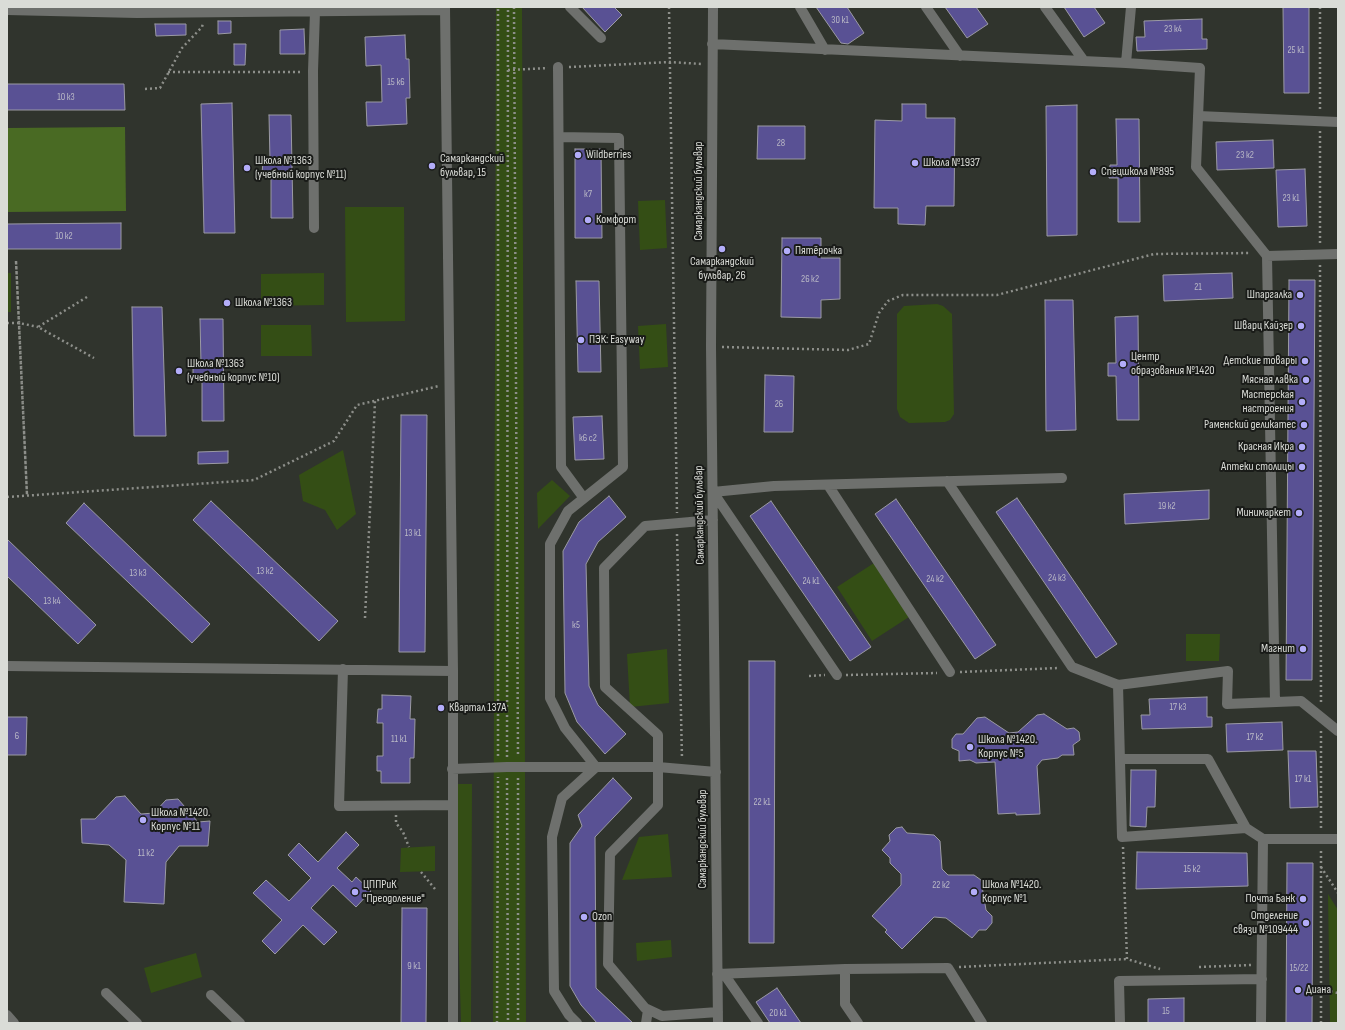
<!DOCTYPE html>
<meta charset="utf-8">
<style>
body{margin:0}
#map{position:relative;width:1345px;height:1030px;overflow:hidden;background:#30342d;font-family:"Sofia Sans Condensed",sans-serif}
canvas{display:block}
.frame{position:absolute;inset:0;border:8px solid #dadcd7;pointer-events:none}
</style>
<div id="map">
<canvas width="1345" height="1030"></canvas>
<div class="frame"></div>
</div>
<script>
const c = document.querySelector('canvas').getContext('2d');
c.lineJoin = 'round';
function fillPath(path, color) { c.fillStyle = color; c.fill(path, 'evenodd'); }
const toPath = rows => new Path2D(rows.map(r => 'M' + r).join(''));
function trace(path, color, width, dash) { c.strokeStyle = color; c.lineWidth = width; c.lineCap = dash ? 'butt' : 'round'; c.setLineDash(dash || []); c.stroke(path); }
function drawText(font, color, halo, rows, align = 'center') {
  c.font = font + ' "Sofia Sans Condensed",sans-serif'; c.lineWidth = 4; c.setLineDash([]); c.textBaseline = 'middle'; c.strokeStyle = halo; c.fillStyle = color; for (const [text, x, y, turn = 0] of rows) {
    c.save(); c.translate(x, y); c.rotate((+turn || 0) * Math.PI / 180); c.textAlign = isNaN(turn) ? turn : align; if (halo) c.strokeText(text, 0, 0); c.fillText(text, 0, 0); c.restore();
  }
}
const green = toPath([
 [496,7,522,7,526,1023,493,1023],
 [665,200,667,248,640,250,638,201],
 [345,207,404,207,405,321,346,322],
 [7,273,11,273,11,312,7,312],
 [324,273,324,305,261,306,261,274],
 [937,304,943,306,952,314,954,414,950,420,945,422,909,423,900,417,897,409,897,314,904,306],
 [666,324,668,367,640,369,638,326],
 [261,325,311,325,312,356,261,356],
 [343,450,356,514,337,530,325,510,303,501,299,475],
 [552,480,570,496,538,529,537,493],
 [874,563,909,617,872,641,837,587],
 [1186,634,1220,634,1219,661,1186,661],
 [667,649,669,703,630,707,627,654],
 [454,784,472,784,471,1023,461,1023],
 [668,834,672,877,622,880,639,837],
 [435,846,435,871,400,872,401,848],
 [1328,894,1338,910,1338,1023,1330,1023],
 [671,940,672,957,637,961,636,943],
 [196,953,202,977,151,993,144,968]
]);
const forest = toPath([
 [125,127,126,211,7,212,7,128]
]);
const building = toPath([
 [582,7,614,7,622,15,605,32,582,7],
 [816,7,847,7,864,33,848,44,841,43,816,7],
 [945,7,976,7,988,24,967,38,945,7],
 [1064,7,1094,7,1105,23,1084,37,1064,7],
 [1283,7,1309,7,1309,93,1284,93,1283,7],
 [1202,19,1202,39,1207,39,1207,49,1137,51,1136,37,1145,37,1144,21,1202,19],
 [218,21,231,21,231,33,218,34,218,21],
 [155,24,186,24,186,35,156,36,155,24],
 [304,29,305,54,280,54,280,30,304,29],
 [405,35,406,59,409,59,410,98,406,98,407,124,367,126,366,102,382,102,381,65,366,66,365,37,405,35],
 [234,44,246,44,245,65,234,65,234,44],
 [7,84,124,84,125,110,7,110,7,84],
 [232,103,235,233,204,233,201,104,232,103],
 [902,104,926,104,926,118,955,118,954,206,926,206,925,225,898,224,898,208,874,208,875,120,902,121,902,104],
 [1077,105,1077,235,1047,236,1046,106,1077,105],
 [269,115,291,115,293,218,271,218,271,174,262,174,263,161,270,161,269,115],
 [1116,119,1139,119,1140,222,1118,222,1118,178,1109,178,1110,165,1117,165,1116,119],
 [758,126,805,126,805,159,757,159,758,126],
 [1273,140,1274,168,1217,170,1216,142,1273,140],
 [575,149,601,149,602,238,575,238,575,149],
 [1305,169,1307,226,1278,227,1276,170,1305,169],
 [121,223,121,249,7,249,7,224,121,223],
 [782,238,821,238,821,258,840,258,840,299,821,300,821,318,781,317,782,238],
 [1232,273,1233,298,1164,301,1163,275,1232,273],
 [1289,280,1315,280,1312,680,1286,680,1289,280],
 [576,281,599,281,601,372,578,372,576,281],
 [1045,300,1073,300,1076,430,1046,431,1045,300],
 [132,307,162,307,166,436,134,436,132,307],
 [1138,316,1139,420,1117,420,1116,376,1108,376,1108,363,1116,363,1115,317,1138,316],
 [200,319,223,319,224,421,202,421,202,377,193,377,193,367,194,364,201,364,200,319],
 [765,375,794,376,793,432,764,432,765,375],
 [401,415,427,415,425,652,399,652,401,415],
 [602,416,604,459,575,460,573,417,602,416],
 [228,451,228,463,198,464,198,452,228,451],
 [1209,490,1209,519,1125,524,1124,494,1209,490],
 [609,496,626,517,598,542,586,564,589,686,598,705,626,734,605,754,577,722,565,693,563,551,579,522,609,496],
 [1017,498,1117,644,1096,658,996,512,1017,498],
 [896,499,996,645,975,659,875,514,896,499],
 [211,501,338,621,319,641,193,520,211,501],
 [771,501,871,647,850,661,750,516,771,501],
 [84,503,210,624,192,643,66,523,84,503],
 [7,539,96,625,78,644,7,576,7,539],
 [749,661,775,661,774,943,749,943,749,661],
 [382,695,411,696,410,719,415,719,414,758,410,758,410,783,381,783,381,771,377,771,377,756,383,756,383,723,377,723,378,709,382,709,382,695],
 [1207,697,1207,717,1212,717,1212,727,1142,729,1141,715,1150,715,1149,699,1207,697],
 [1044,714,1067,729,1074,728,1079,732,1080,740,1073,745,1074,755,1062,755,1058,758,1042,760,1037,766,1040,814,1016,815,1016,813,998,814,995,762,976,763,970,760,959,761,959,751,952,748,952,739,956,734,963,734,977,718,985,717,1009,733,1018,732,1037,715,1044,714],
 [7,717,27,717,26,755,7,755,7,717],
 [1282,722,1283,750,1227,752,1226,724,1282,722],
 [1288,751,1316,751,1318,807,1290,808,1288,751],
 [1131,770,1156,770,1155,807,1147,807,1146,827,1130,826,1131,770],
 [613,778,632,798,595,837,596,988,633,1023,597,1023,581,1005,570,986,570,843,582,826,578,815,613,778],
 [125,796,141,814,154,813,166,800,178,799,198,822,210,821,208,846,179,846,166,862,164,904,124,902,126,860,109,845,82,843,81,819,95,819,116,797,125,796],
 [902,827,907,833,934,835,940,841,942,869,948,875,974,875,981,880,986,910,992,916,992,923,986,930,979,930,972,938,946,918,934,917,902,949,885,932,887,930,872,916,901,885,901,874,890,863,890,858,882,850,890,841,889,835,896,828,902,827],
 [346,832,359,845,337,868,352,882,356,877,371,891,356,907,333,885,311,908,337,932,324,945,303,925,275,954,262,941,282,920,253,893,266,880,289,901,311,878,288,855,299,843,318,862,346,832],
 [1137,852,1247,853,1248,886,1136,889,1137,852],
 [1287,863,1313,863,1312,1023,1286,1023,1287,863],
 [402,908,427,908,426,1023,401,1023,402,908],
 [777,988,801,1023,770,1023,756,1002,777,988],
 [1184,998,1184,1023,1148,1023,1148,999,1184,998]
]);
const path = toPath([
 [514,7,518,757],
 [669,7,677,513],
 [1320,7,1320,110],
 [569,67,669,62,702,64],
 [508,70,548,68],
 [168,72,303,72],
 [145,89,160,88,182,48,202,27,203,23],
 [1320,131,1320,244],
 [16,261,19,323,27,495,16,261],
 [1320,265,1321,702],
 [87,297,38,327,94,358],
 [7,323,19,323,38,327],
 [722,347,848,350,869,344,879,313,888,301,903,295,997,295,1154,254,1251,253],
 [7,497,254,480,334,441,357,405,439,386],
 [677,534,682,759],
 [365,618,375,401],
 [960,672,1059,668],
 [846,675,937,673],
 [809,676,825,675],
 [1321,731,1321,828],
 [498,756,498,7],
 [507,757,508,7],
 [507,778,508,1023],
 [518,778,518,1023],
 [396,815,396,823,403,832,409,847],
 [1123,847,1127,959,1160,969],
 [1321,867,1338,893],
 [421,872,435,889],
 [959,967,1127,959],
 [1199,967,1252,965],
 [1321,989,1338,993],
 [497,1023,498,777],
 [1321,1023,1321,849]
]);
const minor = toPath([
 [445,7,453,671,453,1023],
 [570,7,601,38],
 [713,7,711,346,718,1023],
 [800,7,825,50],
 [926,7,960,56],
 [1045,7,1084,61],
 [1131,7,1126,63,1200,68,1196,167,1267,256,1275,702],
 [7,10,137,13,445,10],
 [712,44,1126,63],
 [558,67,561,467,583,497],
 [1198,116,1338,122],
 [559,137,619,138,623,467,568,511,550,544,550,698,565,728,596,767,562,798,552,837,554,991,569,1015,577,1023],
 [314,228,313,71,315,12],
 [1267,256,1338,254],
 [947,481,1072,667,1118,685],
 [828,485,950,672],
 [713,520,645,526,604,568,605,687,658,735,658,805,610,854,608,964,645,1008,662,1016,718,1012],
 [7,666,453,671],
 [343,669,339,806,452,805],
 [837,675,713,492,774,486,1062,478],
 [1338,731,1301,701,1227,704,1228,671,1118,685,1122,837,1246,828,1263,839,1338,839],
 [1120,759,1208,759,1246,828],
 [452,769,507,767,658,767,716,772],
 [845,969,845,1004,858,1023],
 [717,974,845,969,948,968,982,1023],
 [724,974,758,1023],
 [106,993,137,1023],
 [211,995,240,1023],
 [7,1015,14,1023],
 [646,1023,648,1010],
 [1120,1023,1119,981,1262,979],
 [1261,1023,1263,839]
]);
const markers = [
 [578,155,4,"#b3adf9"],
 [915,163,4,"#b3adf9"],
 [432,166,4,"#b3adf9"],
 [247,168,4,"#b3adf9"],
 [1093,172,4,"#b3adf9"],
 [588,220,4,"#b3adf9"],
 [722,249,4,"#b3adf9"],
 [787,251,4,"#b3adf9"],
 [1300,295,4,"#b3adf9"],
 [227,303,4,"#b3adf9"],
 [1301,326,4,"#b3adf9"],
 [581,340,4,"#b3adf9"],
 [1305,361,4,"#b3adf9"],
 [1123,364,4,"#b3adf9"],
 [179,371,4,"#b3adf9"],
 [1306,380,4,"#b3adf9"],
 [1302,402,4,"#b3adf9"],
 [1304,425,4,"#b3adf9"],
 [1302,447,4,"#b3adf9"],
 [1302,467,4,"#b3adf9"],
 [1299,513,4,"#b3adf9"],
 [1303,649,4,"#b3adf9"],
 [441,708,4,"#b3adf9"],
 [970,747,4,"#b3adf9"],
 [143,820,4,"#b3adf9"],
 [355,892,4,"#b3adf9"],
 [974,892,4,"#b3adf9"],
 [1303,899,4,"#b3adf9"],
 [584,917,4,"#b3adf9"],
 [1306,923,4,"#b3adf9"],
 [1298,990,4,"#b3adf9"]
];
const numberNames = [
 ["30 к1",840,20],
 ["23 к4",1173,29],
 ["25 к1",1296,50],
 ["15 к6",396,82],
 ["10 к3",66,97],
 ["28",781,143],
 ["23 к2",1245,155],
 ["к7",588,194],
 ["23 к1",1291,198],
 ["10 к2",64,236],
 ["26 к2",810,279],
 ["21",1198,287],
 ["26",779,404],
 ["к6 с2",588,438],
 ["19 к2",1167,506],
 ["13 к1",413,533],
 ["13 к2",265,571],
 ["13 к3",138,573],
 ["24 к3",1057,578],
 ["24 к2",935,579],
 ["24 к1",811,581],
 ["13 к4",52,601],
 ["к5",576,625],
 ["17 к3",1178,707],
 ["6",17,736],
 ["17 к2",1255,737],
 ["11 к1",399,739],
 ["17 к1",1303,779],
 ["22 к1",762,802],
 ["11 к2",146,853],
 ["15 к2",1192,869],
 ["22 к2",941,885],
 ["9 к1",414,966],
 ["15/22",1299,968],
 ["15",1166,1011],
 ["20 к1",778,1013]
];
const poiNames = [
 ["Wildberries",586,155],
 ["Самаркандский",440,159],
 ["бульвар, 15",440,173],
 ["Школа №1363",255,161],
 ["(учебный корпус №11)",255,175],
 ["Школа №1937",923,163],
 ["Спецшкола №895",1101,172],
 ["Комфорт",596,220],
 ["Пятёрочка",795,251],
 ["Самаркандский",722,262,"center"],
 ["бульвар, 26",722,276,"center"],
 ["Шпаргалка",1292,295,"right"],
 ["Школа №1363",235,303],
 ["Шварц Кайзер",1293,326,"right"],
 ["ПЭК: Easyway",589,340],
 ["Центр",1131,357],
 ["образования №1420",1131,371],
 ["Детские товары",1297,361,"right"],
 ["Школа №1363",187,364],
 ["(учебный корпус №10)",187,378],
 ["Мясная лавка",1298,380,"right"],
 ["Мастерская",1294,395,"right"],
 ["настроения",1294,409,"right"],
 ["Раменский деликатес",1296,425,"right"],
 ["Красная Икра",1294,447,"right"],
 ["Аптеки столицы",1294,467,"right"],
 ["Минимаркет",1291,513,"right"],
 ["Магнит",1295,649,"right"],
 ["Квартал 137А",449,708],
 ["Школа №1420.",978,740],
 ["Корпус №5",978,754],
 ["Школа №1420.",151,813],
 ["Корпус №11",151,827],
 ["ЦППРиК",363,885],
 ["\"Преодоление\"",363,899],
 ["Школа №1420.",982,885],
 ["Корпус №1",982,899],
 ["Почта Банк",1295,899,"right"],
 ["Отделение",1298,916,"right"],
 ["связи №109444",1298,930,"right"],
 ["Ozon",592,917],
 ["Диана",1306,990]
];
const streetNames = [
 ["Самаркандский бульвар",699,191,-90],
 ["Самаркандский бульвар",700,515,-91],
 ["Самаркандский бульвар",703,839,-90]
];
fillPath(green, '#344e15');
fillPath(forest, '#496a23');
fillPath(building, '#595194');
trace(building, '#9b9aa4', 1);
trace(path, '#8d8f8a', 2.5, [2, 3]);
trace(minor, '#6e706d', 10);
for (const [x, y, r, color] of markers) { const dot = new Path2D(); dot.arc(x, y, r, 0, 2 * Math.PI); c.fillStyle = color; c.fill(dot); trace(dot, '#191b18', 1.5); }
drawText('10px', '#bab9c6', null, numberNames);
drawText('12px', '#dadcd7', '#191b18', poiNames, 'left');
drawText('12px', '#dadcd7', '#191b18', streetNames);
</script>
